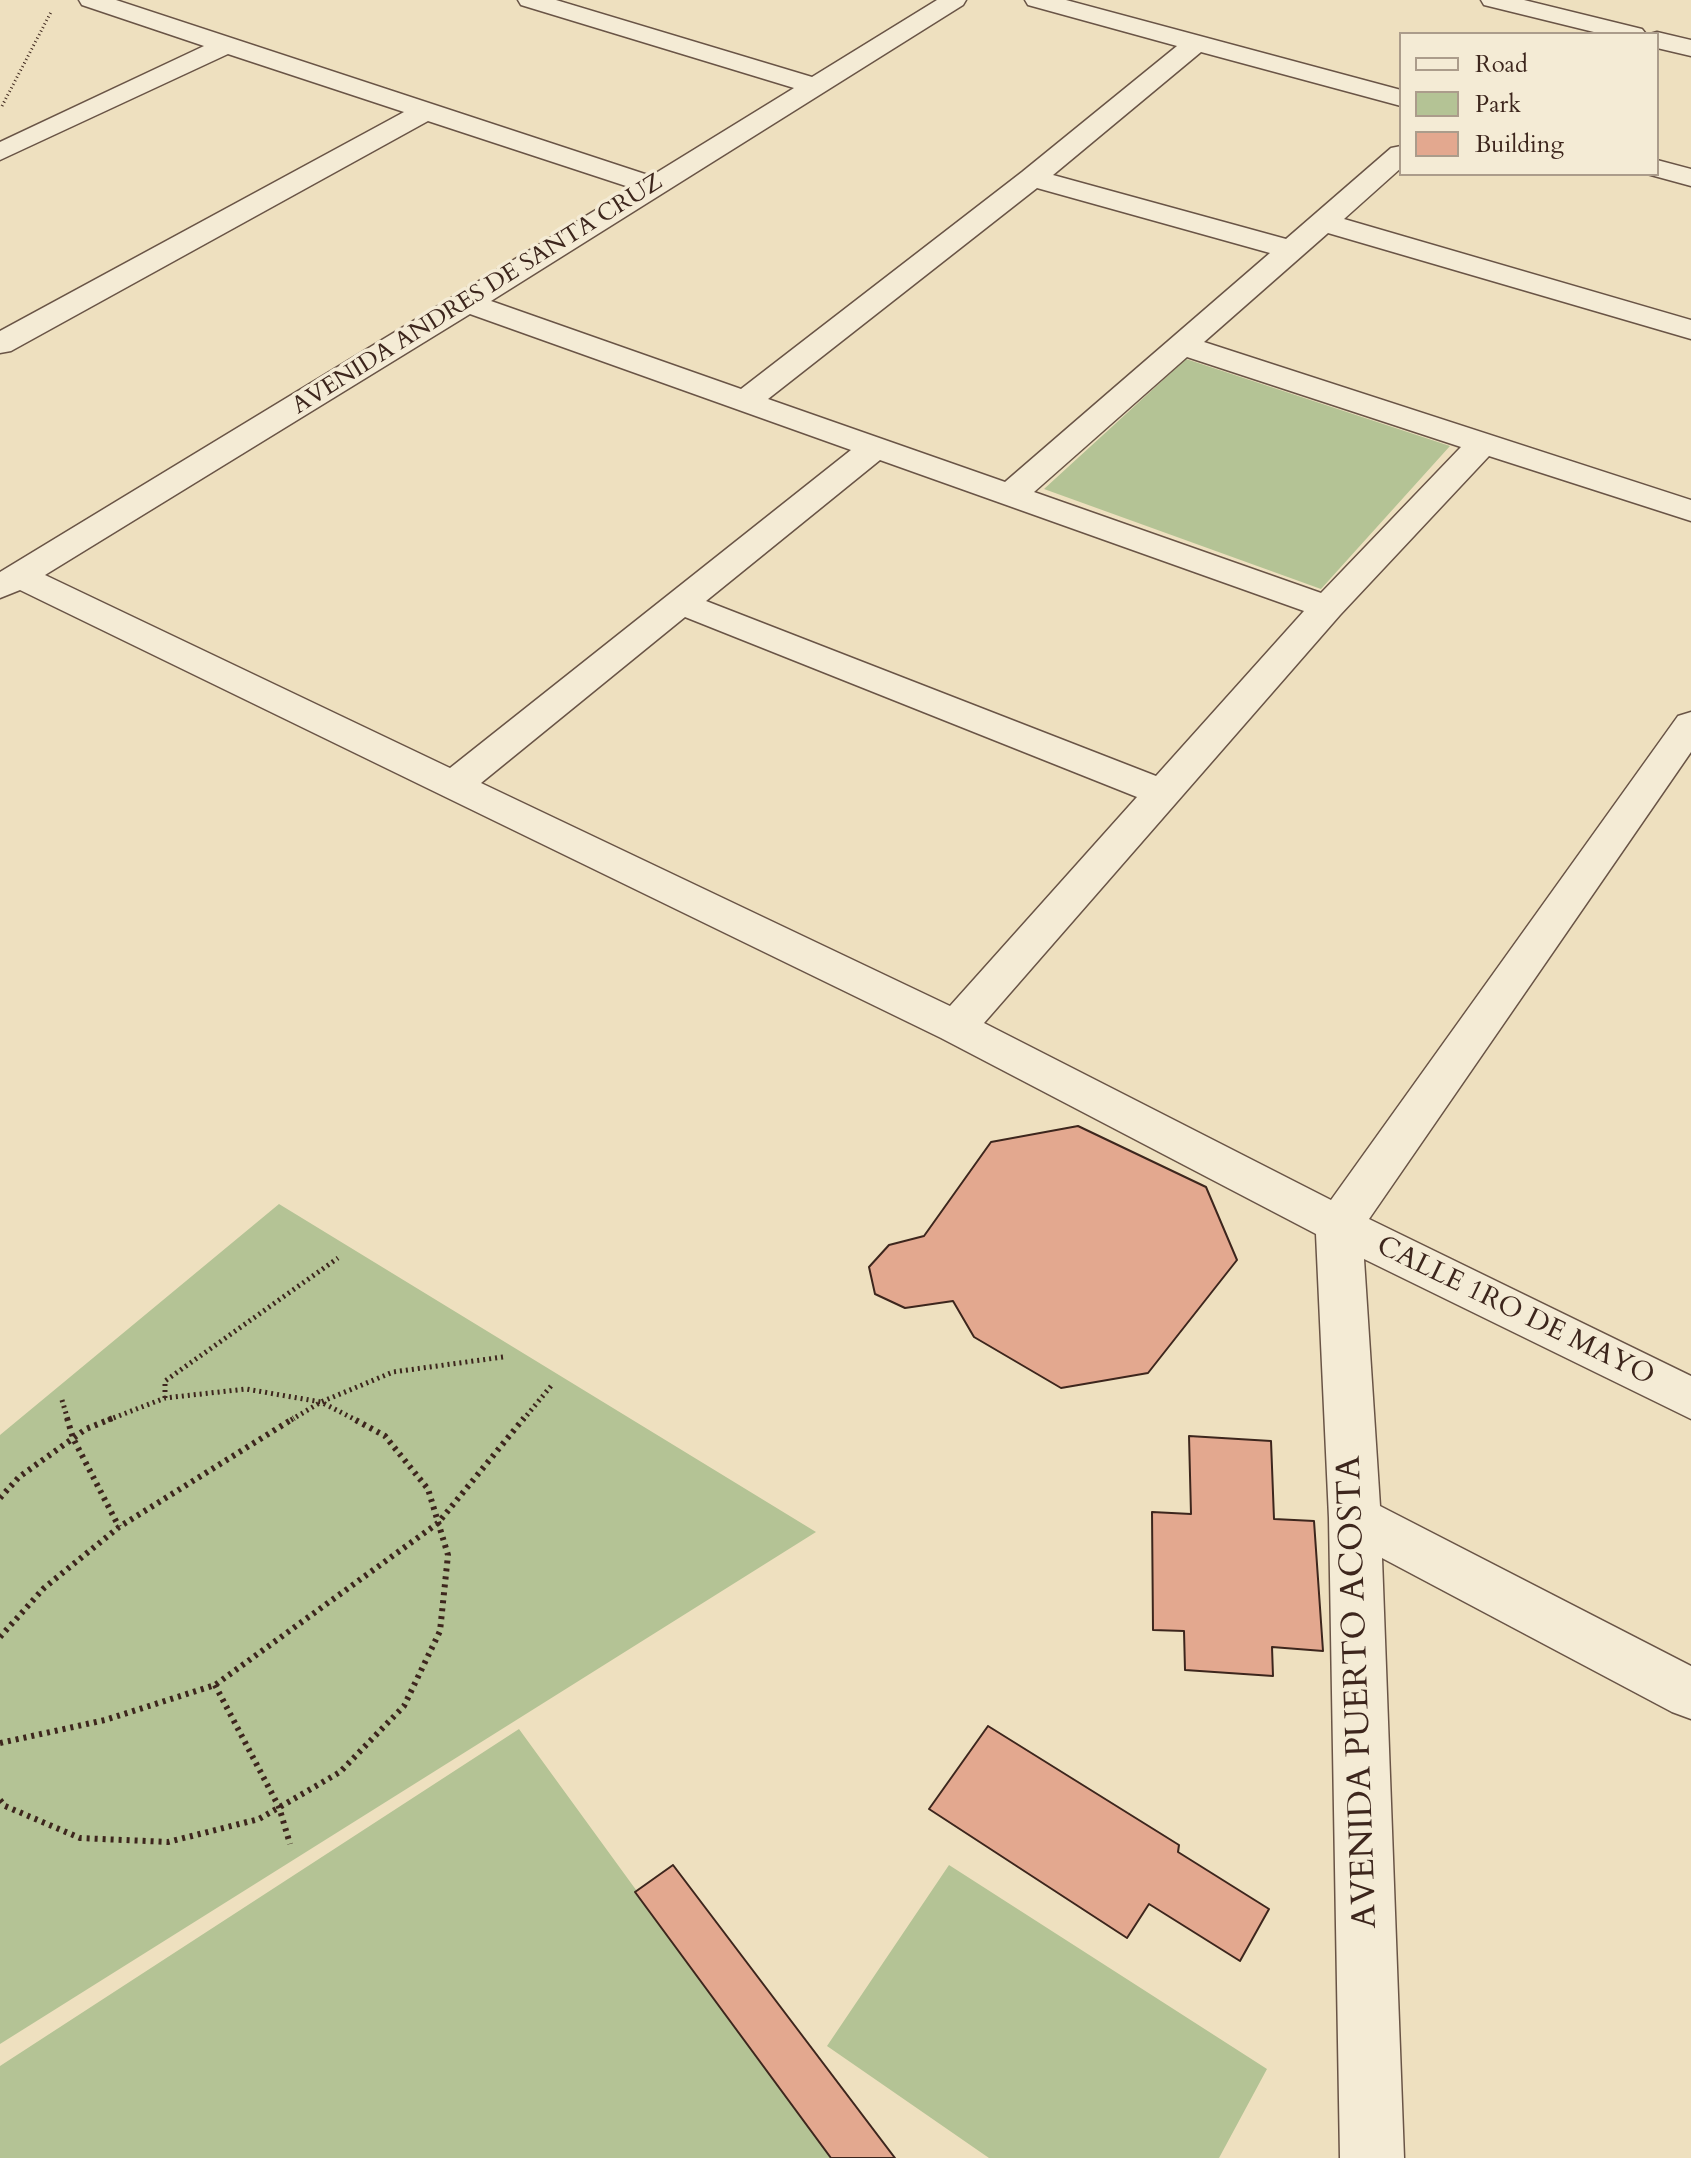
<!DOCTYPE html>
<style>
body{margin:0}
#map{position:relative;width:1691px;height:2158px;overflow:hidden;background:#eee0bf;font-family:Cardo,serif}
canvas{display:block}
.legend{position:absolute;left:1399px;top:32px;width:260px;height:144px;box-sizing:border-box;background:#f4ebd5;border:2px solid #ab9c8b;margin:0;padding:10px 14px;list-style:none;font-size:24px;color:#3d261d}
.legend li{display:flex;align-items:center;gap:16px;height:40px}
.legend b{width:40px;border:2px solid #ab9c8b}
</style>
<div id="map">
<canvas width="1691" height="2158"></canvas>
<ul class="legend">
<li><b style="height:10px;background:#f4ebd5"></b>Road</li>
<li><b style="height:22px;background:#b4c395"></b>Park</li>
<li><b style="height:22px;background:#e3a88f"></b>Building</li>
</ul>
</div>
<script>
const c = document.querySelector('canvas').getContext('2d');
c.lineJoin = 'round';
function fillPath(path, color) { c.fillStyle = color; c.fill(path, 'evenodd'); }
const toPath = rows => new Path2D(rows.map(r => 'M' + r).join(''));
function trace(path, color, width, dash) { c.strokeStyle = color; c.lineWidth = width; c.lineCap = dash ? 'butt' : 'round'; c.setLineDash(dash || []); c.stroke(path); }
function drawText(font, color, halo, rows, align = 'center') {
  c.font = font + ' Cardo,serif'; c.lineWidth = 7; c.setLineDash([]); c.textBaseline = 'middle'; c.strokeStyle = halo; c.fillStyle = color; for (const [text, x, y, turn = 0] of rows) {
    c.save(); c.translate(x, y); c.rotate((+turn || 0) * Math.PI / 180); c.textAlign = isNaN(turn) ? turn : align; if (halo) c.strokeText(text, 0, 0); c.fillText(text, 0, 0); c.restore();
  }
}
const green = toPath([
 [1186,359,1450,446,1321,589,1044,489],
 [279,1204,816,1532,0,2044,0,1435],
 [519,1729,831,2158,0,2158,0,2066],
 [949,1865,1267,2069,1219,2158,989,2158,827,2046]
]);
const building = toPath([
 [1078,1126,1206,1187,1237,1260,1148,1373,1061,1388,974,1337,953,1301,905,1308,875,1294,869,1267,889,1245,924,1236,991,1142,1078,1126],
 [1189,1436,1271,1441,1274,1519,1314,1521,1323,1651,1272,1647,1273,1676,1185,1670,1184,1631,1153,1630,1152,1512,1191,1514,1189,1436],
 [988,1726,1179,1845,1178,1852,1269,1909,1240,1961,1149,1904,1127,1938,929,1809,988,1726],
 [673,1865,895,2158,831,2158,635,1892,673,1865]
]);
const pathFar2 = toPath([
 [2,106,51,12]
]);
const pathFar1 = toPath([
 [165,1398,165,1381,338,1258],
 [62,1400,68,1420],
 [108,1420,165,1398,246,1389,321,1402,356,1420],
 [291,1420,321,1402,393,1372,503,1357],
 [523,1420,551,1386]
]);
const path = toPath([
 [67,1418,73,1438,119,1527],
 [0,1498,19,1477,86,1429,113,1418],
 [0,1637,44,1588,119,1527,294,1418],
 [215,1685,279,1807,290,1844],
 [0,1743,105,1720,215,1685,438,1523,524,1418],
 [0,1800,5,1806,80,1838,168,1842,259,1819,340,1772,404,1706,440,1631,448,1555,428,1489,385,1436,352,1418]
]);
const minor = toPath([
 [79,0,116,0,651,176,794,88,521,5,518,0,556,0,812,77,937,0,966,0,963,5,491,301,741,389,1022,172,1177,46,1028,5,1025,0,1066,0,1401,90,1401,106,1201,52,1053,175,1286,239,1391,148,1401,146,1401,168,1344,219,1691,320,1691,339,1328,233,1204,342,1691,500,1691,521,1489,456,1340,615,984,1023,1331,1200,1678,716,1691,712,1691,752,1369,1219,1691,1376,1691,1419,1364,1259,1380,1506,1691,1666,1691,1719,1672,1712,1382,1558,1404,2158,1340,2158,1329,1518,1316,1234,941,1038,20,590,0,598,0,572,632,188,428,121,11,351,0,353,0,331,404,112,228,54,0,160,0,142,204,46,82,5,79,0],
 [1037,188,1270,253,1005,482,768,399,1037,188],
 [470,314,851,450,450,768,45,575,470,314],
 [1187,357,1461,447,1321,593,1034,492,1187,357],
 [880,460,998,502,1304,611,1156,776,706,601,880,460],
 [685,617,1137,797,950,1006,481,783,685,617],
 [1481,0,1524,0,1642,29,1646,34,1602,34,1484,5,1481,0],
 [1657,32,1691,40,1691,56,1657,48,1657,34,1650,34,1657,32],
 [1657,160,1691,169,1691,186,1647,174,1657,174,1657,160]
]);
const farStreetnames = [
 ["AVENIDA ANDRES DE SANTA CRUZ",478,295,-32]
];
const streetNames = [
 ["CALLE 1RO DE MAYO",1515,1312,26]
];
const nearStreetnames = [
 ["AVENIDA PUERTO ACOSTA",1359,1692,-92]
];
fillPath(green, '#b4c395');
fillPath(building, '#e3a88f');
trace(building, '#3d261d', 2);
trace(minor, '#695446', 3);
trace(pathFar2, '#3d261d', 3, [1, 3]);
trace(pathFar1, '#3d261d', 5, [2, 4]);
trace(path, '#3d261d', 6, [3, 5]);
fillPath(minor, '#f4ebd5');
drawText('24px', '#3d261d', '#f4ebd5', farStreetnames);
drawText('28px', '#3d261d', '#f4ebd5', streetNames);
drawText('34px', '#3d261d', '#f4ebd5', nearStreetnames);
</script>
